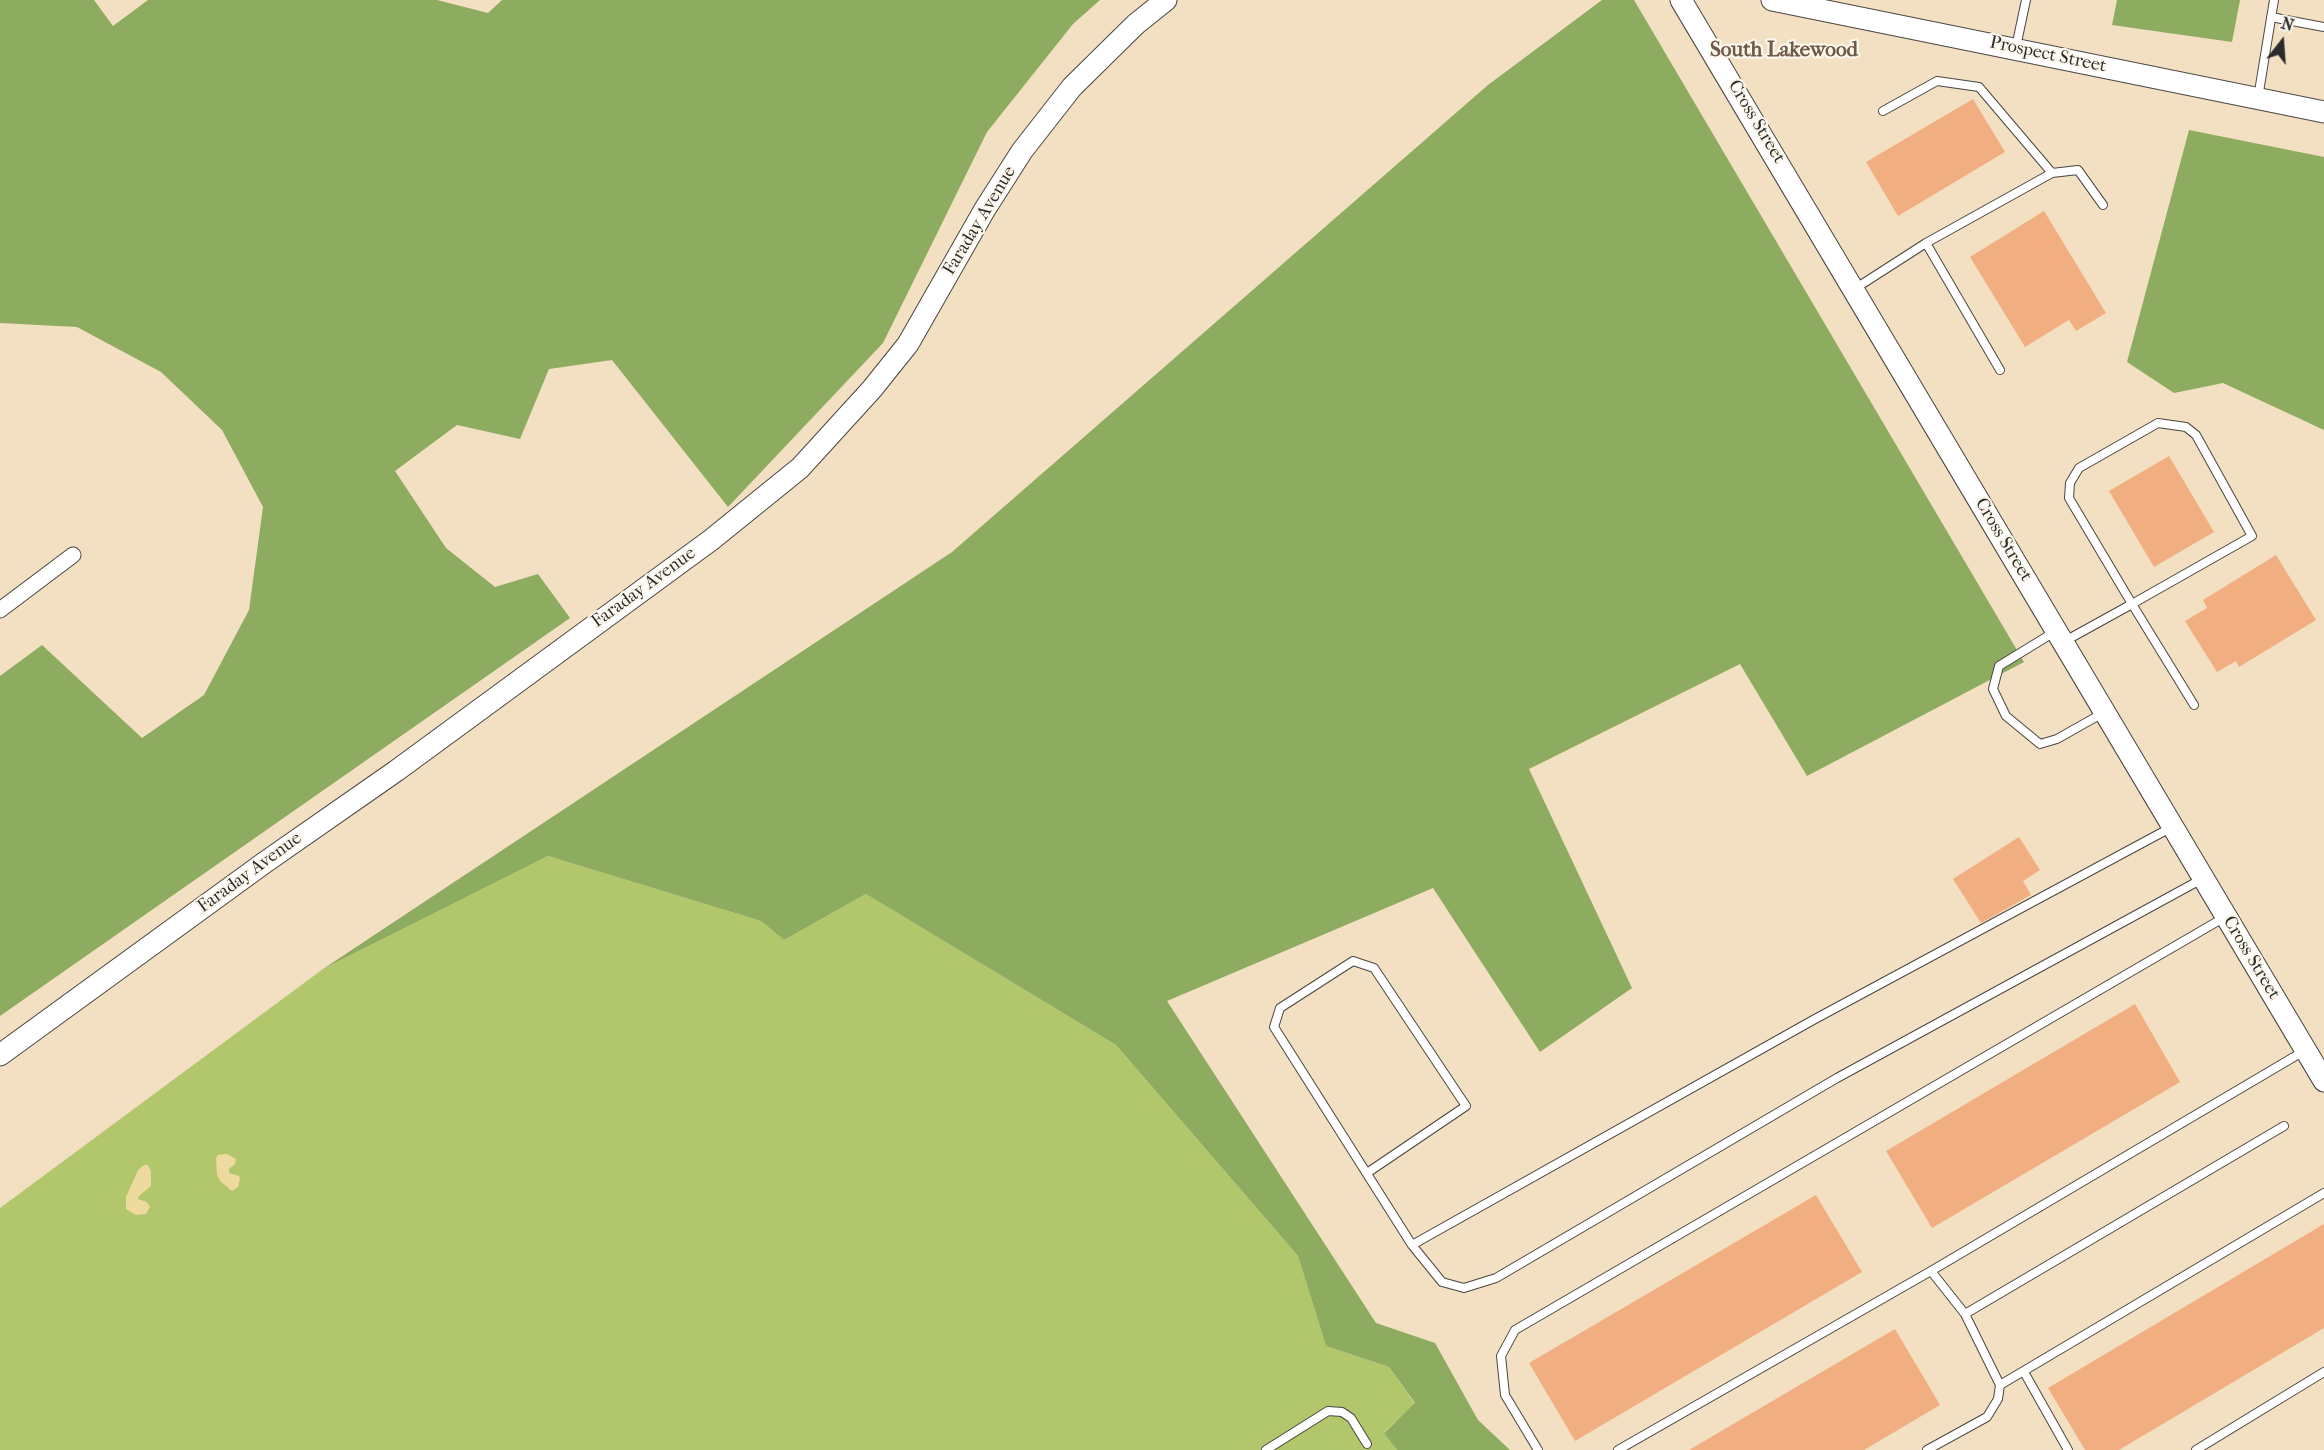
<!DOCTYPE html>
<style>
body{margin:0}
#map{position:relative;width:2324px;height:1450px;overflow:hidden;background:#f3dfc2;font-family:"IM FELL French Canon",serif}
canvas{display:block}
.north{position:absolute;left:2252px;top:12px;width:60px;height:60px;-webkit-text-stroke:4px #fbf7ec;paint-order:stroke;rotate:17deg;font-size:16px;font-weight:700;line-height:24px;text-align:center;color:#2b2b2b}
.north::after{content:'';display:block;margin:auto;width:21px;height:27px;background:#2b2b2b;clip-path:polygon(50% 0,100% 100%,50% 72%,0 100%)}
</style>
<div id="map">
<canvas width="2324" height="1450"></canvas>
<div class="north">N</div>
</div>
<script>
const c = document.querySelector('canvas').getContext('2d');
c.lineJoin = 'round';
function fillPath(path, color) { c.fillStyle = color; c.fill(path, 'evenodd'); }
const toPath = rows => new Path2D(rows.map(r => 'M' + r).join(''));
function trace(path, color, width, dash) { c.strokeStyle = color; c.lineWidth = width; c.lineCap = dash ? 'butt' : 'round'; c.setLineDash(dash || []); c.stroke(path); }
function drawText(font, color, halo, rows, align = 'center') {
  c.font = font + ' "IM FELL French Canon",serif'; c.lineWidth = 4.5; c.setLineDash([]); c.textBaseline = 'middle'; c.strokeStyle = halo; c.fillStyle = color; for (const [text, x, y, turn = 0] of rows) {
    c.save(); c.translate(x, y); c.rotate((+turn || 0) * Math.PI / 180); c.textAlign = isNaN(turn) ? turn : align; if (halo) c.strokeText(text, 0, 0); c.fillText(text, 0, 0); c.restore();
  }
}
const green = toPath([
 [548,856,761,921,784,940,866,894,1116,1045,1298,1256,1326,1346,1389,1367,1415,1404,1384,1432,1397,1450,0,1450,0,1208,323,969]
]);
const forest = toPath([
 [0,0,94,0,113,26,148,0,437,0,488,13,502,0,1100,0,1073,24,987,132,883,343,728,507,612,360,549,369,520,439,457,425,395,471,446,548,495,587,538,574,570,618,0,1016,0,676,42,645,142,738,204,695,249,610,263,507,222,430,161,372,77,327,0,323],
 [1602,0,1634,0,2024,662,1807,776,1740,664,1529,769,1632,988,1540,1052,1433,888,1167,1001,1376,1323,1435,1343,1478,1420,1510,1450,1397,1450,1384,1433,1415,1403,1389,1367,1326,1346,1298,1256,1116,1045,866,894,784,940,761,921,548,856,323,969,952,552,1488,85],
 [2117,0,2240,0,2232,42,2112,25],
 [2189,130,2324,157,2324,430,2223,383,2174,393,2127,362]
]);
const sand = toPath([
 [227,1154,236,1159,235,1164,229,1169,229,1173,239,1176,240,1179,238,1187,232,1191,221,1182,217,1175,216,1158,218,1155],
 [144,1165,148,1165,151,1171,151,1186,139,1196,138,1199,147,1202,150,1207,146,1214,136,1215,126,1209,126,1197,138,1170]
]);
const building = toPath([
 [1973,99,2005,152,1898,216,1866,162],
 [2044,211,2106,313,2076,331,2069,320,2025,347,1970,257],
 [2169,456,2214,532,2154,567,2109,491],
 [2276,555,2316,620,2239,667,2236,661,2217,672,2185,621,2207,608,2203,600],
 [2019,837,2040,870,2023,881,2031,895,1981,923,1953,879],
 [2135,1004,2180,1082,1932,1228,1886,1151],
 [1816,1195,1862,1272,1575,1441,1529,1363],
 [2324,1224,2324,1328,2119,1450,2085,1450,2048,1388],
 [1895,1329,1940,1405,1864,1450,1689,1450]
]);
const lane = toPath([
 [2271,17,2324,27],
 [2016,47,2026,0],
 [2258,98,2274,0],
 [2052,173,2078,170,2103,205],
 [1926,243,2000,370],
 [1856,288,1926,243,2052,173,1979,87,1937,81,1883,111],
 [2158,423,2186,427,2196,435,2252,536,2132,604,2069,498,2070,483,2079,468,2158,423],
 [2056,631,1999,666,1993,689,2006,716,2040,744,2057,739,2103,713],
 [2065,641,2132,604,2194,705],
 [2172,827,1815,1019,1412,1245,1442,1282,1464,1288,1496,1278,1837,1078,2202,879],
 [1367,1173,1466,1106,1374,968,1353,961,1280,1008,1274,1027,1412,1245],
 [1965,1314,2284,1126],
 [2024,1372,2068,1450],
 [2000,1385,2324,1193],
 [1266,1450,1328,1411,1342,1412,1351,1418,1367,1444],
 [1538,1450,1505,1395,1501,1356,1515,1330,2225,917],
 [1618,1450,1931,1271,2304,1051],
 [1927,1450,1987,1417,1998,1399,2000,1385,1965,1314,1931,1271],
 [2196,1450,2324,1372]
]);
const street = toPath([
 [0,610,73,555]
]);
const secondary = toPath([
 [1681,0,2324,1081],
 [1772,0,2324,112],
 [0,1055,264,863,396,771,711,540,800,468,872,389,908,344,985,209,1022,151,1072,87,1136,24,1166,0]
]);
const streetNames = [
 ["Prospect Street",2048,55,12],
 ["Cross Street",1756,122,59],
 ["Faraday Avenue",980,221,-59],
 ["Cross Street",2003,540,59],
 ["Faraday Avenue",644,588,-36],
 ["Faraday Avenue",250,873,-36],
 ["Cross Street",2251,958,59]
];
const quarterNames = [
 ["South Lakewood",1784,51]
];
fillPath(green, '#b2c76b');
fillPath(forest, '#8dac5f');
fillPath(sand, '#eeda9e');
fillPath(building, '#f1af81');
trace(lane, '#494642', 10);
trace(street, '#494642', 17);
trace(secondary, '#494642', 23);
trace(lane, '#fff', 8);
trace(street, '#fff', 15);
trace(secondary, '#fff', 21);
drawText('18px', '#2b2b2b', '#fbf7ec', streetNames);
drawText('bold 21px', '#705949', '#fbf7ec', quarterNames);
</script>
